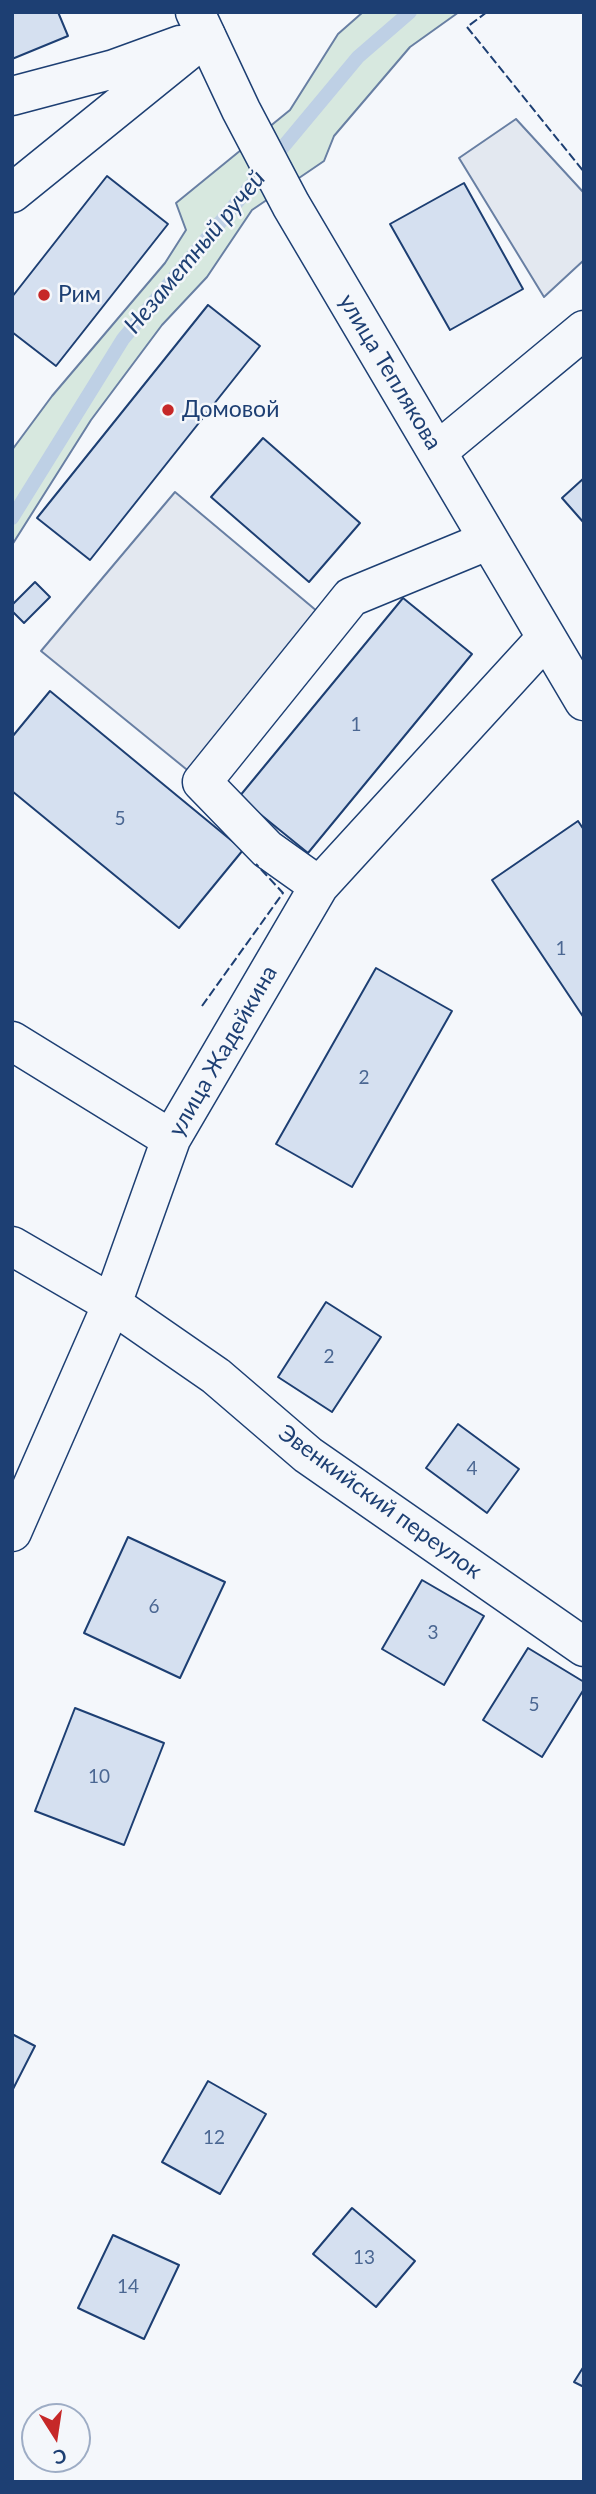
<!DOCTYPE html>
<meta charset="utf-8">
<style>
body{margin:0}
#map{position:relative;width:596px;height:2494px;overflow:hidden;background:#f4f7fb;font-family:Lato,sans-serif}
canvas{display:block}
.frame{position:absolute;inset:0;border:14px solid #1d3f73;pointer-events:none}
.north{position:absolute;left:21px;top:2403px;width:70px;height:70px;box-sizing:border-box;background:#f4f7fb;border:2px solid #9eadc5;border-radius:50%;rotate:168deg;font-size:19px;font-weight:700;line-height:28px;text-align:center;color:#1d3f73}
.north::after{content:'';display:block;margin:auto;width:24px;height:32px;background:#c62828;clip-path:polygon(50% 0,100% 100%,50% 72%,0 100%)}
</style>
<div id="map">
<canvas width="596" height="2494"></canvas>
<div class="frame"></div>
<div class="north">С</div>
</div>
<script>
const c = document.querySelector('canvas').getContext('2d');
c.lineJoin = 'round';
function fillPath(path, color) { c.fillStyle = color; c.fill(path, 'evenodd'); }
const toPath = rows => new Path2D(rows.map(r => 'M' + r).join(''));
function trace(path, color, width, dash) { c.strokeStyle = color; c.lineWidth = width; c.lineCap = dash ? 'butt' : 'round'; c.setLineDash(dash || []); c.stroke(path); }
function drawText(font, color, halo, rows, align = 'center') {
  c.font = font + ' Lato,sans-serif'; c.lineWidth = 5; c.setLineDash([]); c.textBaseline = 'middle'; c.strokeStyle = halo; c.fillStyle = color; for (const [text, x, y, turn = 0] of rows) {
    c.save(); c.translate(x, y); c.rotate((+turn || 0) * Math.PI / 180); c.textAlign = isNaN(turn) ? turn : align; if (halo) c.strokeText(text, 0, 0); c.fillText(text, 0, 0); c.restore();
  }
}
const green = toPath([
 [363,12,459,12,410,47,334,136,324,161,252,210,207,277,162,325,91,420,12,545,12,450,52,396,165,263,186,230,176,203,290,110,338,34,363,12]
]);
const parking = toPath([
 [516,119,584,193,584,260,544,297,459,158,516,119],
 [175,492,330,622,202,782,41,651,175,492]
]);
const stream = toPath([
 [12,518,123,339,358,57,410,12]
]);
const building = toPath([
 [12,12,58,12,68,36,12,59,12,12],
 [107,176,168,224,56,366,12,332,12,297,107,176],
 [464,183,523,289,450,330,390,224,464,183],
 [208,305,260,346,90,560,37,518,208,305],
 [263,438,360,523,309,582,211,497,263,438],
 [584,478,584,523,562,498,584,478],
 [35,582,50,597,24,623,12,611,12,605,35,582],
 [403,598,472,654,308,853,239,797,403,598],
 [50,691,243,850,179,928,12,791,12,737,50,691],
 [578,821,584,830,584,1018,492,880,578,821],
 [376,968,452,1011,352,1187,276,1144,376,968],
 [326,1302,381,1337,332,1412,278,1377,326,1302],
 [458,1424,519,1469,487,1513,426,1468,458,1424],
 [128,1537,225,1582,180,1678,84,1633,128,1537],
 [422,1580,484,1616,444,1685,382,1649,422,1580],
 [528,1648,584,1682,584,1689,542,1757,483,1720,528,1648],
 [75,1708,164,1743,124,1845,35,1811,75,1708],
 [12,2034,35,2046,12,2091,12,2034],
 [208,2081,266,2114,220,2194,162,2162,208,2081],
 [352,2208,415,2261,376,2307,313,2254,352,2208],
 [113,2235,179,2265,144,2339,78,2308,113,2235],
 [584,2366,584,2387,574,2382,584,2366]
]);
const minor = toPath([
 [12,96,114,69,180,45],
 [12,193,206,36],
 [438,451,584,330],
 [319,886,267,849,202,782,351,597,487,541],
 [12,1041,171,1139],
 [12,1246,112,1304,216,1376,308,1455,584,1647],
 [12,1532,112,1304,171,1139,319,886,545,639]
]);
const major = toPath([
 [195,12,241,110,291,205,584,701]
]);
const fence = toPath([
 [487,12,467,27,584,172],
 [202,1006,283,893,256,864]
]);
const markers = [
 [44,295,7,"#c62828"],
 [168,410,7,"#c62828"]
];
const numberNames = [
 ["1",356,725],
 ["5",120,819],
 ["1",561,949],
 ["2",364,1078],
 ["2",329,1357],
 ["4",472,1469],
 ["6",154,1607],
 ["3",433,1633],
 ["5",534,1705],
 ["10",99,1777],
 ["12",214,2138],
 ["13",364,2258],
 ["14",128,2287]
];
const poiNames = [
 ["Рим",58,295],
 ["Домовой",182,410]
];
const streetNames = [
 ["улица Теплякова",390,372,59],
 ["улица Жадейкина",223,1051,-60],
 ["Эвенкийский переулок",380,1502,36]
];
const waterNames = [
 ["Незаметный ручей",195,252,-50]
];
fillPath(green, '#d7e8df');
trace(green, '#687fa3', 2);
fillPath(parking, '#e3e8f0');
trace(parking, '#687fa3', 2);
trace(stream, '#bed0e5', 14);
fillPath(building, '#d5e0f0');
trace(building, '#1d3f73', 2);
trace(minor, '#1d3f73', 41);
trace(major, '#1d3f73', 41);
trace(minor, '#f4f7fb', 38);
trace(major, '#f4f7fb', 38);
trace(fence, '#1d3f73', 2, [9, 3.5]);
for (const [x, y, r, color] of markers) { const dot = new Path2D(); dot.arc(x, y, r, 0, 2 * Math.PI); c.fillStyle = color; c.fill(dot); trace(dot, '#f4f7fb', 2.5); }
drawText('19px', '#4b6792', null, numberNames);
drawText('23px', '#1d3f73', '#f4f7fb', poiNames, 'left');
drawText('23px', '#1d3f73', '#f4f7fb', streetNames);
drawText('italic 24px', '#1d3f73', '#f4f7fb', waterNames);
</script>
